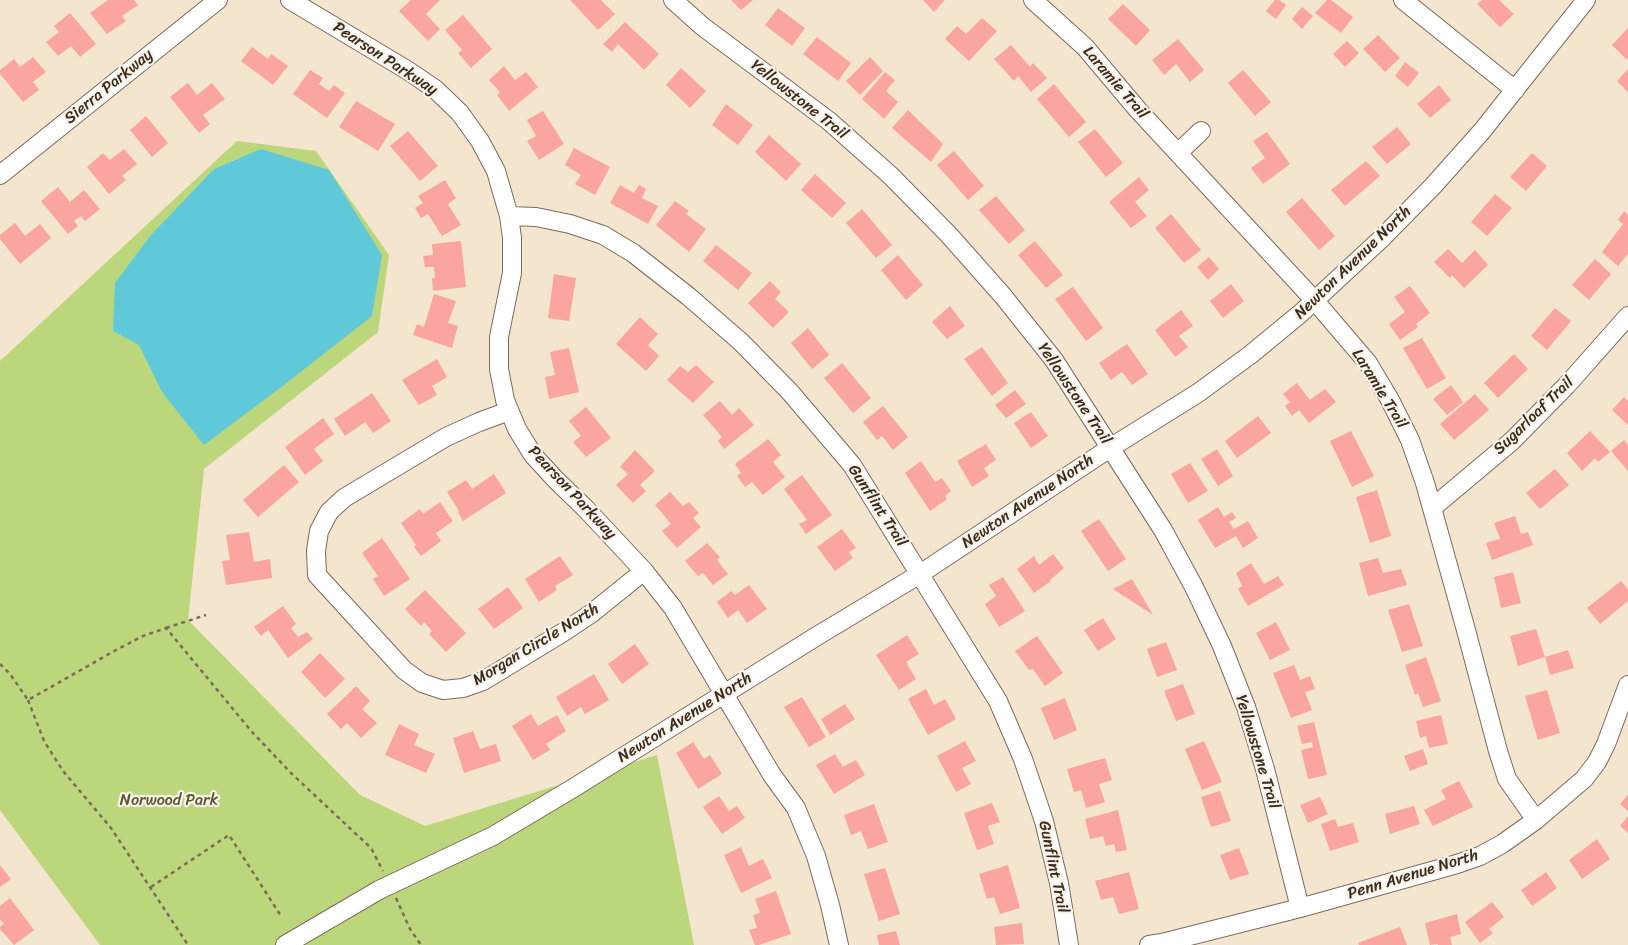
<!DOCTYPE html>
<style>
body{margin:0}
canvas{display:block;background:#f4e5ce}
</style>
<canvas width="1628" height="945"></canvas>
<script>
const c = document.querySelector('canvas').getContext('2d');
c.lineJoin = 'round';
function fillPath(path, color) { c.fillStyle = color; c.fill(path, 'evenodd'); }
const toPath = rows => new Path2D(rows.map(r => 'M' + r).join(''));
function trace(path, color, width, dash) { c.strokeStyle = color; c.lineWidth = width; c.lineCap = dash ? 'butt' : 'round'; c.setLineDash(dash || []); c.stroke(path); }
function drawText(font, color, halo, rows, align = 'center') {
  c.font = font + ' Sriracha,sans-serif'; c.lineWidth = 4.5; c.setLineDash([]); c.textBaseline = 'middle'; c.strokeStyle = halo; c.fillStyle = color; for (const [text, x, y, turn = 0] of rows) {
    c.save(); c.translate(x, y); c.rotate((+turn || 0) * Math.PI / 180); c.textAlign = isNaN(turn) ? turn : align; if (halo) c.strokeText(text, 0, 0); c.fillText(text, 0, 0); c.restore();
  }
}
const green = toPath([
 [237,141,316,151,389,255,378,332,204,469,188,620,360,795,425,826,657,755,694,945,100,945,0,810,0,361]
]);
const water = toPath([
 [261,149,329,170,382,255,372,316,284,385,204,445,162,392,139,345,113,331,115,283,151,235,214,169]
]);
const building = toPath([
 [108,0,134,0,138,5,122,16,126,21,107,34,90,13],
 [411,0,440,0,426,14,440,29,428,41,399,11],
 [570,0,601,0,615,14,598,30],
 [731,0,753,0,741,10],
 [923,0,945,0,934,12],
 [1275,0,1279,0,1286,5,1276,19,1266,11],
 [1327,0,1331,0,1353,17,1341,33,1315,13],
 [1482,0,1499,0,1514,14,1500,27,1477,4],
 [1123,4,1150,30,1136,46,1108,19],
 [1302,7,1313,16,1302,29,1292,19],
 [778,8,805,28,792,46,765,25],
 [70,13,96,44,80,57,71,46,58,56,46,42,59,32,54,26],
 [463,15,492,49,471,68,458,53,462,50,445,30],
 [982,18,997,31,969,61,945,39,957,26,966,34],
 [625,22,659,54,644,70,618,44,612,52,603,44],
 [1628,28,1628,58,1627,60,1612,45],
 [1378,35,1400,58,1385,72,1363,49],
 [817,37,851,63,838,81,803,54],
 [1178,39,1204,70,1190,82,1176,64,1164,75,1152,60],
 [1347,41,1359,53,1345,67,1333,54],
 [1011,45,1030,67,1033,63,1047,78,1031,92,1018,76,1014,81,994,59],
 [252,47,268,59,271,54,288,66,273,85,241,61],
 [33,57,46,72,33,82,39,90,23,102,0,74,0,70,14,59,20,67],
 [870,57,883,71,860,95,846,81],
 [1405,62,1419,73,1408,87,1395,76],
 [504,66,515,80,526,72,538,87,509,111,497,95,500,92,489,80],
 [681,68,706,91,690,108,666,85],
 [1628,69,1628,92,1617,81],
 [310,70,323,78,319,84,329,91,334,85,345,93,327,118,293,94],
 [1243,70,1271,102,1255,116,1228,83],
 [885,72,895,80,886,91,898,102,884,119,862,99],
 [188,83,197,95,212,83,225,99,203,115,210,124,199,133,170,97],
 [1054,84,1086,122,1069,137,1037,99],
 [1439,85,1451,100,1430,118,1417,104],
 [356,101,395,124,378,151,339,127],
 [726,104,753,125,738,145,712,125],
 [908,110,943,144,931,162,892,128],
 [543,111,564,144,539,160,527,141,536,136,527,120],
 [146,116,168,143,152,157,130,130],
 [1397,127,1411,144,1387,164,1372,147],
 [1095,129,1123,163,1106,177,1078,142],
 [408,131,438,166,420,181,390,146],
 [1267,132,1290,164,1263,184,1251,168,1265,158,1253,141],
 [769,135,801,164,786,181,755,152],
 [574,148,610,167,595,195,575,184,581,175,565,165],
 [124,149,137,164,122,176,126,180,109,194,87,167,103,153,110,160],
 [954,151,984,186,968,200,937,165],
 [1532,153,1547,166,1526,191,1510,177],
 [1366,161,1380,176,1345,206,1331,190],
 [815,174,846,203,832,218,801,190],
 [1139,177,1149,190,1135,202,1147,216,1131,228,1109,202],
 [445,180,456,198,448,204,461,225,442,236,428,214,421,218,415,208,423,203,418,196],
 [620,185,634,193,639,185,646,189,642,198,658,206,648,224,610,203],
 [58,187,70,202,84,190,100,209,85,221,81,216,74,221,78,226,68,234,41,201],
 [1495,194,1512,208,1487,236,1471,222],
 [996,196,1025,230,1009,244,979,210],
 [1302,198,1335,236,1319,250,1286,212],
 [675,201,689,211,686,214,706,229,689,252,656,225],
 [862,209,892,245,876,258,846,223],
 [1624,211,1628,215,1628,254,1618,266,1602,252,1623,224,1618,220],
 [1171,214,1201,250,1184,263,1155,228],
 [15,223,25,236,40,224,51,238,20,264,0,239,0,235],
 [461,241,466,287,433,291,432,278,435,278,434,267,425,267,423,256,433,255,432,244],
 [1035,241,1063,275,1046,288,1018,255],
 [716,245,752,273,738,290,703,261],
 [1448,249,1462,263,1475,250,1488,265,1464,288,1452,275,1450,278,1434,262],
 [898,255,923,285,906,300,881,270],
 [1209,257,1219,269,1208,280,1197,267],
 [1595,259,1611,274,1589,300,1572,285],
 [554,274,576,278,569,321,548,318],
 [770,281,781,292,775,299,789,312,773,328,748,303],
 [1231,284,1244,301,1223,318,1210,301],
 [1410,286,1430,313,1416,324,1418,327,1400,340,1389,324,1405,312,1394,297],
 [1073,287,1103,328,1086,341,1055,299],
 [434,294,456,301,448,323,458,326,452,348,413,335,417,324,424,327],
 [950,306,965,326,947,339,932,322],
 [1555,308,1571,321,1547,350,1531,336],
 [1181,310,1193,326,1179,336,1188,347,1175,357,1155,330],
 [640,317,658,334,648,345,659,356,646,371,616,344],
 [808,328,829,355,812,369,791,343],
 [1422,338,1446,378,1427,389,1403,348],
 [1127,344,1148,374,1132,385,1122,372,1111,380,1099,363],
 [982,347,1008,383,992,396,964,359],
 [569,348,579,392,549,399,545,377,555,375,550,352],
 [1514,354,1528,369,1498,398,1484,383],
 [437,359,447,377,432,386,437,395,419,405,402,380],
 [842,363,871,398,853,413,824,378],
 [696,365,714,382,693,403,667,380,680,366,688,372],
 [1297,383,1310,400,1325,389,1336,402,1309,423,1299,410,1292,416,1285,406,1290,402,1283,394],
 [1451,385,1463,402,1447,415,1433,399],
 [1015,390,1026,404,1006,418,995,405],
 [372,393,391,421,373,433,365,422,345,436,334,419],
 [1475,394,1489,410,1454,440,1440,424],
 [1624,397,1628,401,1628,425,1612,410],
 [720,401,732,415,739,408,754,425,724,449,718,441,722,437,703,415],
 [883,406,908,437,893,450,882,436,877,440,863,422],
 [586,407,611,438,586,457,573,442,581,436,569,421],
 [1031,412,1048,436,1031,448,1014,423],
 [1258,416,1271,433,1237,458,1225,441],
 [323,418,334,434,314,449,323,461,305,475,285,447],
 [1351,431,1374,476,1352,487,1330,441],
 [1590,431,1610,452,1598,462,1595,458,1582,471,1567,453],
 [768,439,781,455,773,462,785,477,763,495,752,482,745,487,737,476,741,473,735,464],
 [1624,440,1628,445,1628,471,1611,451],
 [986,444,996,460,984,468,989,476,972,487,957,461],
 [1217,449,1233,476,1218,486,1201,459],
 [635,450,655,471,640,485,646,491,633,503,616,485,628,474,620,467],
 [921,461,935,482,942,478,951,491,945,496,947,499,930,511,905,473],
 [1190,463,1208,491,1188,503,1171,474],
 [284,465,299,482,258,517,243,500],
 [1555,469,1569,485,1540,509,1526,493],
 [494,474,506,493,463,521,458,512,459,511,447,492,466,480,472,489],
 [802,475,832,515,806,534,799,524,807,520,784,489],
 [1377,490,1391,536,1370,543,1356,497],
 [670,492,683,506,689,502,699,513,693,518,701,527,677,548,662,531,671,524,655,505],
 [440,502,453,521,436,533,441,541,421,556,414,547,416,545,401,523,420,509,423,514],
 [1218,507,1224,517,1232,512,1236,518,1229,522,1234,529,1248,521,1258,538,1243,548,1236,536,1215,548,1198,520],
 [1515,516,1521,534,1528,532,1533,545,1492,560,1486,543,1500,539,1494,523],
 [1099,519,1126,559,1108,571,1081,531],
 [842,529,856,548,849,552,853,558,835,571,817,547],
 [249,532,254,562,270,559,272,578,226,585,222,561,230,560,226,535],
 [382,538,410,579,384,596,373,579,378,576,362,553],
 [707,543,720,557,717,560,728,574,713,585,703,573,698,576,685,561],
 [1053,554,1064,568,1050,580,1051,581,1034,593,1017,569,1034,556,1039,565],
 [560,556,573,575,555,586,557,590,539,602,525,579],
 [1378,558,1383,573,1401,569,1407,585,1368,596,1359,563],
 [1251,563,1264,584,1278,576,1284,585,1248,606,1238,589,1242,586,1236,573],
 [1513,572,1521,603,1501,608,1494,577],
 [1003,577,1025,611,999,627,985,604,996,596,989,585],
 [1132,579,1153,615,1113,589],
 [1621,581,1628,589,1628,601,1600,624,1587,608],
 [749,585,767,609,747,623,738,610,728,618,717,602,731,591,735,595],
 [508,587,523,608,494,629,478,609],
 [425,590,466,633,446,652,429,634,432,631,424,622,421,626,405,609],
 [1409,604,1423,646,1402,652,1388,610],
 [283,606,296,624,291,628,298,637,307,632,313,639,288,658,268,630,261,636,254,627],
 [1103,618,1116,639,1098,651,1084,630],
 [1276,622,1290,650,1270,660,1256,633],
 [1536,629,1545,657,1518,666,1510,636],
 [907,635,919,654,906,662,916,679,899,690,876,655],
 [1037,636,1063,673,1045,686,1033,669,1029,670,1015,651],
 [1166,642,1177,670,1157,677,1147,649],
 [635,644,649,664,622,684,608,664],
 [1568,650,1574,668,1550,675,1545,657],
 [320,653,345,679,325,698,301,672],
 [1426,657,1441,701,1423,707,1418,693,1415,695,1405,665],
 [1294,665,1300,680,1310,676,1315,689,1305,692,1312,710,1291,718,1273,673],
 [594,674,609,700,585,714,581,707,567,716,556,697],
 [1183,684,1195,714,1176,721,1164,691],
 [356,686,370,701,362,709,377,723,361,738,347,723,341,729,327,714],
 [926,689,934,705,945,699,956,719,928,735,908,699],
 [1547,690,1560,733,1538,740,1525,696],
 [802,697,826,737,809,747,784,707],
 [1065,698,1077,730,1054,740,1041,708],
 [845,704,855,719,830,735,821,719],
 [531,714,538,726,557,715,566,731,546,744,550,750,533,760,512,726],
 [1441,715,1448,744,1429,748,1426,736,1420,738,1416,721],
 [1314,722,1327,775,1308,779,1301,750,1313,747,1312,742,1302,744,1297,726],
 [399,724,419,734,414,745,435,754,426,773,385,755],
 [473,731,480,749,496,744,501,761,464,773,453,738],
 [965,741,976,761,962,768,971,784,956,792,937,756],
 [1204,741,1222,782,1202,790,1185,749],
 [693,742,704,759,710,755,722,774,698,789,676,753],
 [1423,749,1428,764,1410,771,1404,756],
 [835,754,843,767,856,760,865,775,834,794,816,765],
 [1105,758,1112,780,1099,784,1105,802,1086,808,1081,790,1074,792,1067,769],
 [1459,781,1473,807,1433,826,1424,810,1446,799,1441,790],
 [1220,791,1231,821,1211,827,1201,797],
 [1628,795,1628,811,1620,804],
 [719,796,729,811,737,806,745,818,722,834,703,807],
 [1320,797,1328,814,1308,823,1300,805],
 [992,803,1000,822,988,826,994,844,977,850,964,813],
 [874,804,888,842,868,849,861,831,851,835,844,815],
 [1414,806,1420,824,1390,834,1385,814],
 [1118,810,1127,850,1116,852,1114,844,1106,846,1103,836,1090,839,1085,819],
 [1628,816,1628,833,1620,826],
 [1335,819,1338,827,1353,823,1359,842,1330,851,1321,824],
 [1597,839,1610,859,1582,879,1569,860],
 [741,847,749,866,763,859,772,878,741,893,724,855],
 [1239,848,1249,874,1230,880,1220,855],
 [0,865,11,879,0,887],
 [1008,865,1020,908,1000,914,994,897,987,899,979,874],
 [885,868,900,914,879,921,864,874],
 [1129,872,1139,909,1119,914,1113,897,1101,900,1095,881],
 [1546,872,1557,888,1532,906,1521,890],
 [776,891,791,934,759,945,755,945,749,930,757,928,753,915,760,913,755,899],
 [10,898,34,930,14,945,0,929,0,927,4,924,0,919,0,906],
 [1492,902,1504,917,1489,929,1493,933,1480,943,1465,922],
 [1457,914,1461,934,1450,937,1452,945,1438,945,1438,944,1430,945,1425,923],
 [1022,923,1024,944,996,945,994,927],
 [1400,927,1407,945,1359,945,1358,943],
 [896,931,900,945,879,945,877,935]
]);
const path = toPath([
 [166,628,206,615],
 [0,664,10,674,28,700,116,650,143,636,166,628,252,732,292,774,371,848,383,871],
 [28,700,44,741,63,771,111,828,188,945],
 [151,887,229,835,281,916],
 [396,898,410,929,421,945]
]);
const minor = toPath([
 [290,0,407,70,435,89,460,113,480,141,496,171,509,216,512,238,512,273,499,337,499,369,505,400,517,429,533,455,555,479,586,509,644,571,673,608,772,775,796,808,816,856,830,905,839,945],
 [673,0,702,26,829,121,891,176,949,235,1003,296,1054,360,1163,530,1194,587,1222,646,1246,707,1265,769,1300,908],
 [1033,0,1085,47,1138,110,1315,301,1368,363,1390,400,1410,440,1425,483,1466,630,1498,751,1507,779,1536,820],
 [1403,0,1515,90],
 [1178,153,1201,131],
 [0,175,218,0],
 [509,216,536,217,570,224,603,235,633,253,688,296,741,342,790,392,852,465,998,701,1023,759,1044,821,1059,883,1069,945],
 [509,411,479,422,446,437,344,498,329,512,319,531,316,551,317,575,404,670,422,683,443,690,463,688,483,681,562,633,592,613,644,571],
 [1432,508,1512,441,1567,385,1628,316],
 [285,945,379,890,493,836,575,787,817,636,920,574,1110,448,1198,393,1250,355,1301,313,1381,239,1433,186,1482,131,1586,0],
 [1149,945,1162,943,1300,908,1457,864,1480,856,1502,844,1536,820,1584,779,1597,762,1606,744,1628,685]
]);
const streetNames = [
 ["Pearson Parkway",385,59,33],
 ["Laramie Trail",1115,83,49],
 ["Sierra Parkway",109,87,-39],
 ["Yellowstone Trail",799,100,38],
 ["Newton Avenue North",1353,263,-44],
 ["Laramie Trail",1379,389,58],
 ["Yellowstone Trail",1074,394,56],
 ["Sugarloaf Trail",1534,416,-44],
 ["Pearson Parkway",572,493,47],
 ["Newton Avenue North",1028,502,-34],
 ["Gunflint Trail",877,506,57],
 ["Morgan Circle North",536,645,-31],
 ["Newton Avenue North",685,718,-32],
 ["Yellowstone Trail",1257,752,73],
 ["Gunflint Trail",1053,867,78],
 ["Penn Avenue North",1413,875,-17]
];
const parkNames = [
 ["Norwood Park",169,801]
];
fillPath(green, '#bbd67b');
fillPath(water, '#5fc9da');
fillPath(building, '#faa59f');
trace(minor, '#7c6b5c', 20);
trace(path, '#7c6b5c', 2.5, [4, 4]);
trace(minor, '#fff', 18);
drawText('16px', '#3b2a1e', '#f7f3e8', streetNames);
drawText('16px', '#5b5535', '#f7f3e8', parkNames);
</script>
